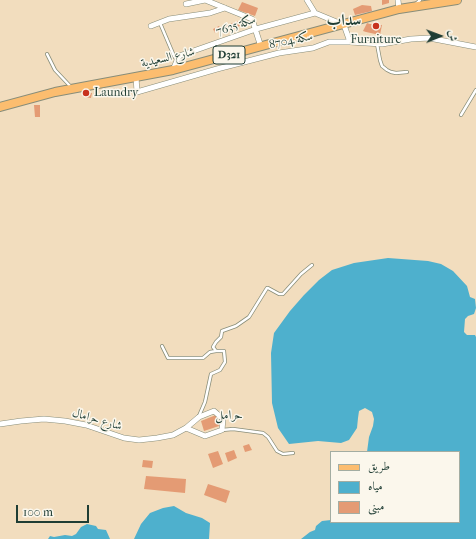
<!DOCTYPE html>
<meta charset="utf-8">
<style>
body{margin:0}
#map{position:relative;width:476px;height:539px;overflow:hidden;background:#f2ddbe;font-family:"IM FELL French Canon",Amiri,serif}
canvas{display:block}
.legend{position:absolute;left:330px;top:451px;width:130px;height:72px;box-sizing:border-box;background:#fbf7ec;border:1px solid #a3ada2;margin:0;padding:5px 7px;list-style:none;font-size:12px;color:#1f3d34}
.legend li{display:flex;align-items:center;gap:8px;height:20px}
.legend b{width:20px;border:1px solid #a3ada2}
.north{position:absolute;left:420px;top:16px;width:40px;height:40px;-webkit-text-stroke:3px #fbf7ec;paint-order:stroke;rotate:89deg;font-size:11px;font-weight:700;line-height:16px;text-align:center;color:#1f3d34}
.north::after{content:'';display:block;margin:auto;width:14px;height:18px;background:#1f3d34;clip-path:polygon(50% 0,100% 100%,50% 72%,0 100%)}
.scale{position:absolute;left:16px;top:505px;width:73px;height:18px;box-sizing:border-box;border:2px solid #1f3d34;border-top:0;padding-left:5px;font-size:12px;line-height:14px;white-space:nowrap;color:#1f3d34;-webkit-text-stroke:3px #fbf7ec;paint-order:stroke}
</style>
<div id="map">
<canvas width="476" height="539"></canvas>
<ul class="legend">
<li><b style="height:5px;background:#fcbd6f"></b>طريق</li>
<li><b style="height:11px;background:#4eb0cd"></b>مياه</li>
<li><b style="height:11px;background:#e49b74"></b>مبنى</li>
</ul>
<div class="north">ش</div>
<div class="scale">100 m</div>
</div>
<script>
const c = document.querySelector('canvas').getContext('2d');
c.lineJoin = 'round';
function fillPath(path, color) { c.fillStyle = color; c.fill(path, 'evenodd'); }
const toPath = rows => new Path2D(rows.map(r => 'M' + r).join(''));
function trace(path, color, width, dash) { c.strokeStyle = color; c.lineWidth = width; c.lineCap = dash ? 'butt' : 'round'; c.setLineDash(dash || []); c.stroke(path); }
function drawText(font, color, halo, rows, align = 'center') {
  c.font = font + ' "IM FELL French Canon",Amiri,serif'; c.lineWidth = 3; c.setLineDash([]); c.textBaseline = 'middle'; c.strokeStyle = halo; c.fillStyle = color; for (const [text, x, y, turn = 0] of rows) {
    c.save(); c.translate(x, y); c.rotate((+turn || 0) * Math.PI / 180); c.textAlign = isNaN(turn) ? turn : align; if (halo) c.strokeText(text, 0, 0); c.fillText(text, 0, 0); c.restore();
  }
}
const water = toPath([
 [388,258,428,261,441,264,453,271,467,286,470,297,475,299,476,308,474,314,468,316,465,319,464,332,467,335,475,335,476,337,476,539,301,539,310,532,315,530,316,526,322,521,331,520,331,522,459,522,459,452,367,452,369,437,373,426,374,419,372,412,365,408,359,411,358,418,357,428,349,440,341,443,318,441,289,444,278,428,272,403,271,353,274,333,290,311,304,295,319,280,332,270,354,263],
 [174,506,186,513,202,518,210,523,209,539,134,539,141,524,150,513,163,508],
 [87,524,96,526,98,529,106,530,110,539,48,539,50,536,54,537,65,535,72,536,76,534,81,527]
]);
const building = toPath([
 [382,0,389,0,389,3,382,5],
 [242,2,258,8,255,16,238,10],
 [362,5,371,6,372,11,355,15,353,9],
 [238,21,240,26,223,33,221,27],
 [367,23,370,24,373,24,382,25,380,35,366,32,363,31],
 [219,26,221,30,215,33,213,29],
 [85,92,92,93,91,98,84,97],
 [34,105,40,105,40,117,35,117],
 [216,415,219,426,204,431,201,421],
 [249,444,252,450,245,452,243,446],
 [234,450,237,458,228,462,225,453],
 [218,451,223,464,213,468,208,454],
 [143,460,153,461,152,468,142,467],
 [146,476,186,479,185,493,144,489],
 [208,484,230,491,226,503,204,495]
]);
const service = toPath([
 [416,4,420,0],
 [160,23,174,56,177,60],
 [377,44,380,60,382,66,387,70,391,72,396,73,407,72],
 [47,54,55,70,71,87],
 [461,115,476,90],
 [162,346,168,358,203,358,210,352,216,351],
 [199,416,205,402,211,374,220,370,225,362,224,351,216,351,213,347,216,342,221,337,222,331,236,326,249,317,267,288,268,288,279,294,283,294,301,274,312,265],
 [222,430,233,429,263,433,268,437,277,451,283,454,293,453]
]);
const minor = toPath([
 [307,0,315,13,344,25,350,42],
 [398,0,399,9],
 [186,4,205,0,252,19,261,47],
 [151,26,169,19,210,13,225,8],
 [173,70,179,56,256,29,315,13],
 [136,77,137,92,217,69,279,53,313,48,329,42,350,42,382,44,411,39,429,38,476,47],
 [0,424,21,421,44,419,65,421,86,425,124,438,139,440,157,438,173,435,186,428,199,417,214,411,223,419,222,430,205,436,186,428]
]);
const primary = toPath([
 [0,107,55,92,173,70,399,9,457,0]
]);
const markers = [
 [376,26,4,"#c8321e"],
 [86,93,4,"#c8321e"]
];
const shields = [
 [229,55,32]
];
const shieldNames = [
 ["D321",229,55]
];
const streetNames = [
 ["سكة 7635",236,26,-19],
 ["سكة 8704",291,41,-12],
 ["شارع السعيدية",168,58,-13],
 ["شارع حرامال",97,420,16]
];
const poiNames = [
 ["Furniture",376,40],
 ["Laundry",94,93,"left"]
];
const neighbourhoodNames = [
 ["حرامل",229,416]
];
const districtNames = [
 ["سداب",344,21]
];
fillPath(water, '#4eb0cd');
fillPath(building, '#e49b74');
trace(service, '#888d79', 4);
trace(minor, '#888d79', 6);
trace(primary, '#888d79', 10);
trace(service, '#fff', 2.5);
trace(minor, '#fff', 5);
trace(primary, '#fcbd6f', 8);
for (const [x, y, r, color] of markers) { const dot = new Path2D(); dot.arc(x, y, r, 0, 2 * Math.PI); c.fillStyle = color; c.fill(dot); trace(dot, '#fbf7ec', 1.5); }
for (const [x, y, w] of shields) { const box = new Path2D(); box.roundRect(x - w / 2, y - 9, w, 18, 3); c.fillStyle = '#fbf7ec'; c.fill(box); trace(box, '#1f3d34', 1); }
drawText('bold 11px', '#1f3d34', null, shieldNames);
drawText('12px', '#1f3d34', '#fbf7ec', streetNames);
drawText('12px', '#1f3d34', '#fbf7ec', poiNames);
drawText('13px', '#1f3d34', '#fbf7ec', neighbourhoodNames);
drawText('bold 16px', '#1f3d34', '#fbf7ec', districtNames);
</script>
